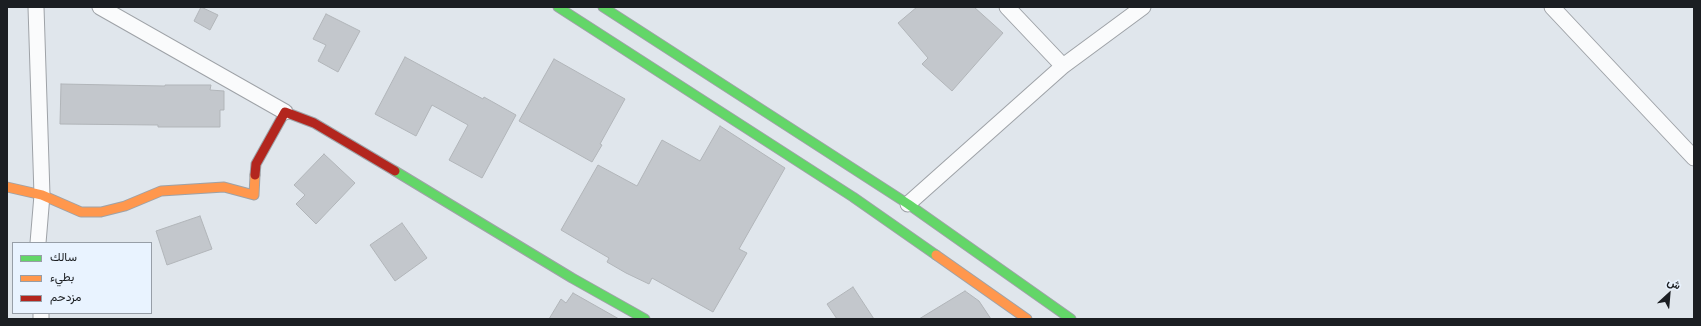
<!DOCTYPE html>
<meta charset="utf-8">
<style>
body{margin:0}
#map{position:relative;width:1701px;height:326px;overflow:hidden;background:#e0e6ec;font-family:Inter,Vazirmatn,sans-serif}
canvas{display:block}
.frame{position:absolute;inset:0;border:8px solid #1b1e22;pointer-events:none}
.legend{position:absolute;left:12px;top:242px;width:140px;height:72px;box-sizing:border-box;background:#e9f3ff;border:1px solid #979ea7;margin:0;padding:5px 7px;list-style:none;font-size:12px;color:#1b1e22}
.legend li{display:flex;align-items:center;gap:8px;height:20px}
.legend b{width:20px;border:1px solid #979ea7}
.north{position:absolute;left:1649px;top:274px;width:40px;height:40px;-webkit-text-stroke:3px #e9f3ff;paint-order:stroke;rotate:26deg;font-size:11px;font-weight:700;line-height:16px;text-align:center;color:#1b1e22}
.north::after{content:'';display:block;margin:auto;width:14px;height:18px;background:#1b1e22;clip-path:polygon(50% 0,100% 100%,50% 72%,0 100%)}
</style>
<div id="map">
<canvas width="1701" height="326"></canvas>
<div class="frame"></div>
<ul class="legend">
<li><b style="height:5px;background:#63d668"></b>سالك</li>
<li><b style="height:5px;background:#ff974d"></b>بطيء</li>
<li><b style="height:5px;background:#b3261e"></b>مزدحم</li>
</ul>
<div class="north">ش</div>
</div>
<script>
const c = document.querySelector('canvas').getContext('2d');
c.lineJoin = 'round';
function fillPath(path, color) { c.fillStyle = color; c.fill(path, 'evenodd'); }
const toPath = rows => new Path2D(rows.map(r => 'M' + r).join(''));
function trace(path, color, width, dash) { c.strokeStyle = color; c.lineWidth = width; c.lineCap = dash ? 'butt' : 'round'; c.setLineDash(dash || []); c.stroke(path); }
const building = toPath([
 [201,7,218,15,210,30,194,21,201,7],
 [917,7,974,7,1003,33,952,91,922,64,928,58,898,23,917,7],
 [326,14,360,31,338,72,318,61,326,45,313,39,326,14],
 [405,57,483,99,484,97,516,115,482,178,449,160,468,125,432,105,416,136,375,114,405,57],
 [554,59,625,99,600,144,602,145,592,162,519,121,554,59],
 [61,84,165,86,165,85,211,85,210,90,224,91,224,110,220,110,220,127,158,127,158,125,60,124,61,84],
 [720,126,785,168,739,249,747,253,713,312,652,278,649,284,626,273,607,262,609,258,561,230,598,165,637,186,662,140,700,161,720,126],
 [324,154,355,183,316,224,296,204,305,195,294,185,324,154],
 [200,216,212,249,167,265,156,231,200,216],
 [402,223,427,258,395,281,370,245,402,223],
 [853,287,874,319,837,319,827,304,853,287],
 [965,291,979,301,991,319,919,319,965,291],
 [573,293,619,319,549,319,561,299,566,303,573,293]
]);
const street = toPath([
 [36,7,42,195,38,243],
 [100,7,285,112],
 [1007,7,1063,66],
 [1552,7,1694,158],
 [908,204,1063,66,1143,7],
 [41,313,41,319]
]);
const fast = toPath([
 [558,7,853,197,936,255],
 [603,7,908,204,1071,319],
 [395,171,572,278,645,319]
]);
const slow = toPath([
 [7,187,42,195,81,212,101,212,125,206,161,191,224,187,254,195,255,175],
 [936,255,1027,319]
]);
const jam = toPath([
 [255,175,256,164,285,112,314,123,395,171]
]);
fillPath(building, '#c3c7cc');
trace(building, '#b1b5b9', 1);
trace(street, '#9ea2a7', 17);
trace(fast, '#9ea2a7', 11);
trace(slow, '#9ea2a7', 11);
trace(jam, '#9ea2a7', 11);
trace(street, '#fafbfc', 15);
trace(fast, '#63d668', 9);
trace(slow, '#ff974d', 9);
trace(jam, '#b3261e', 9);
</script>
